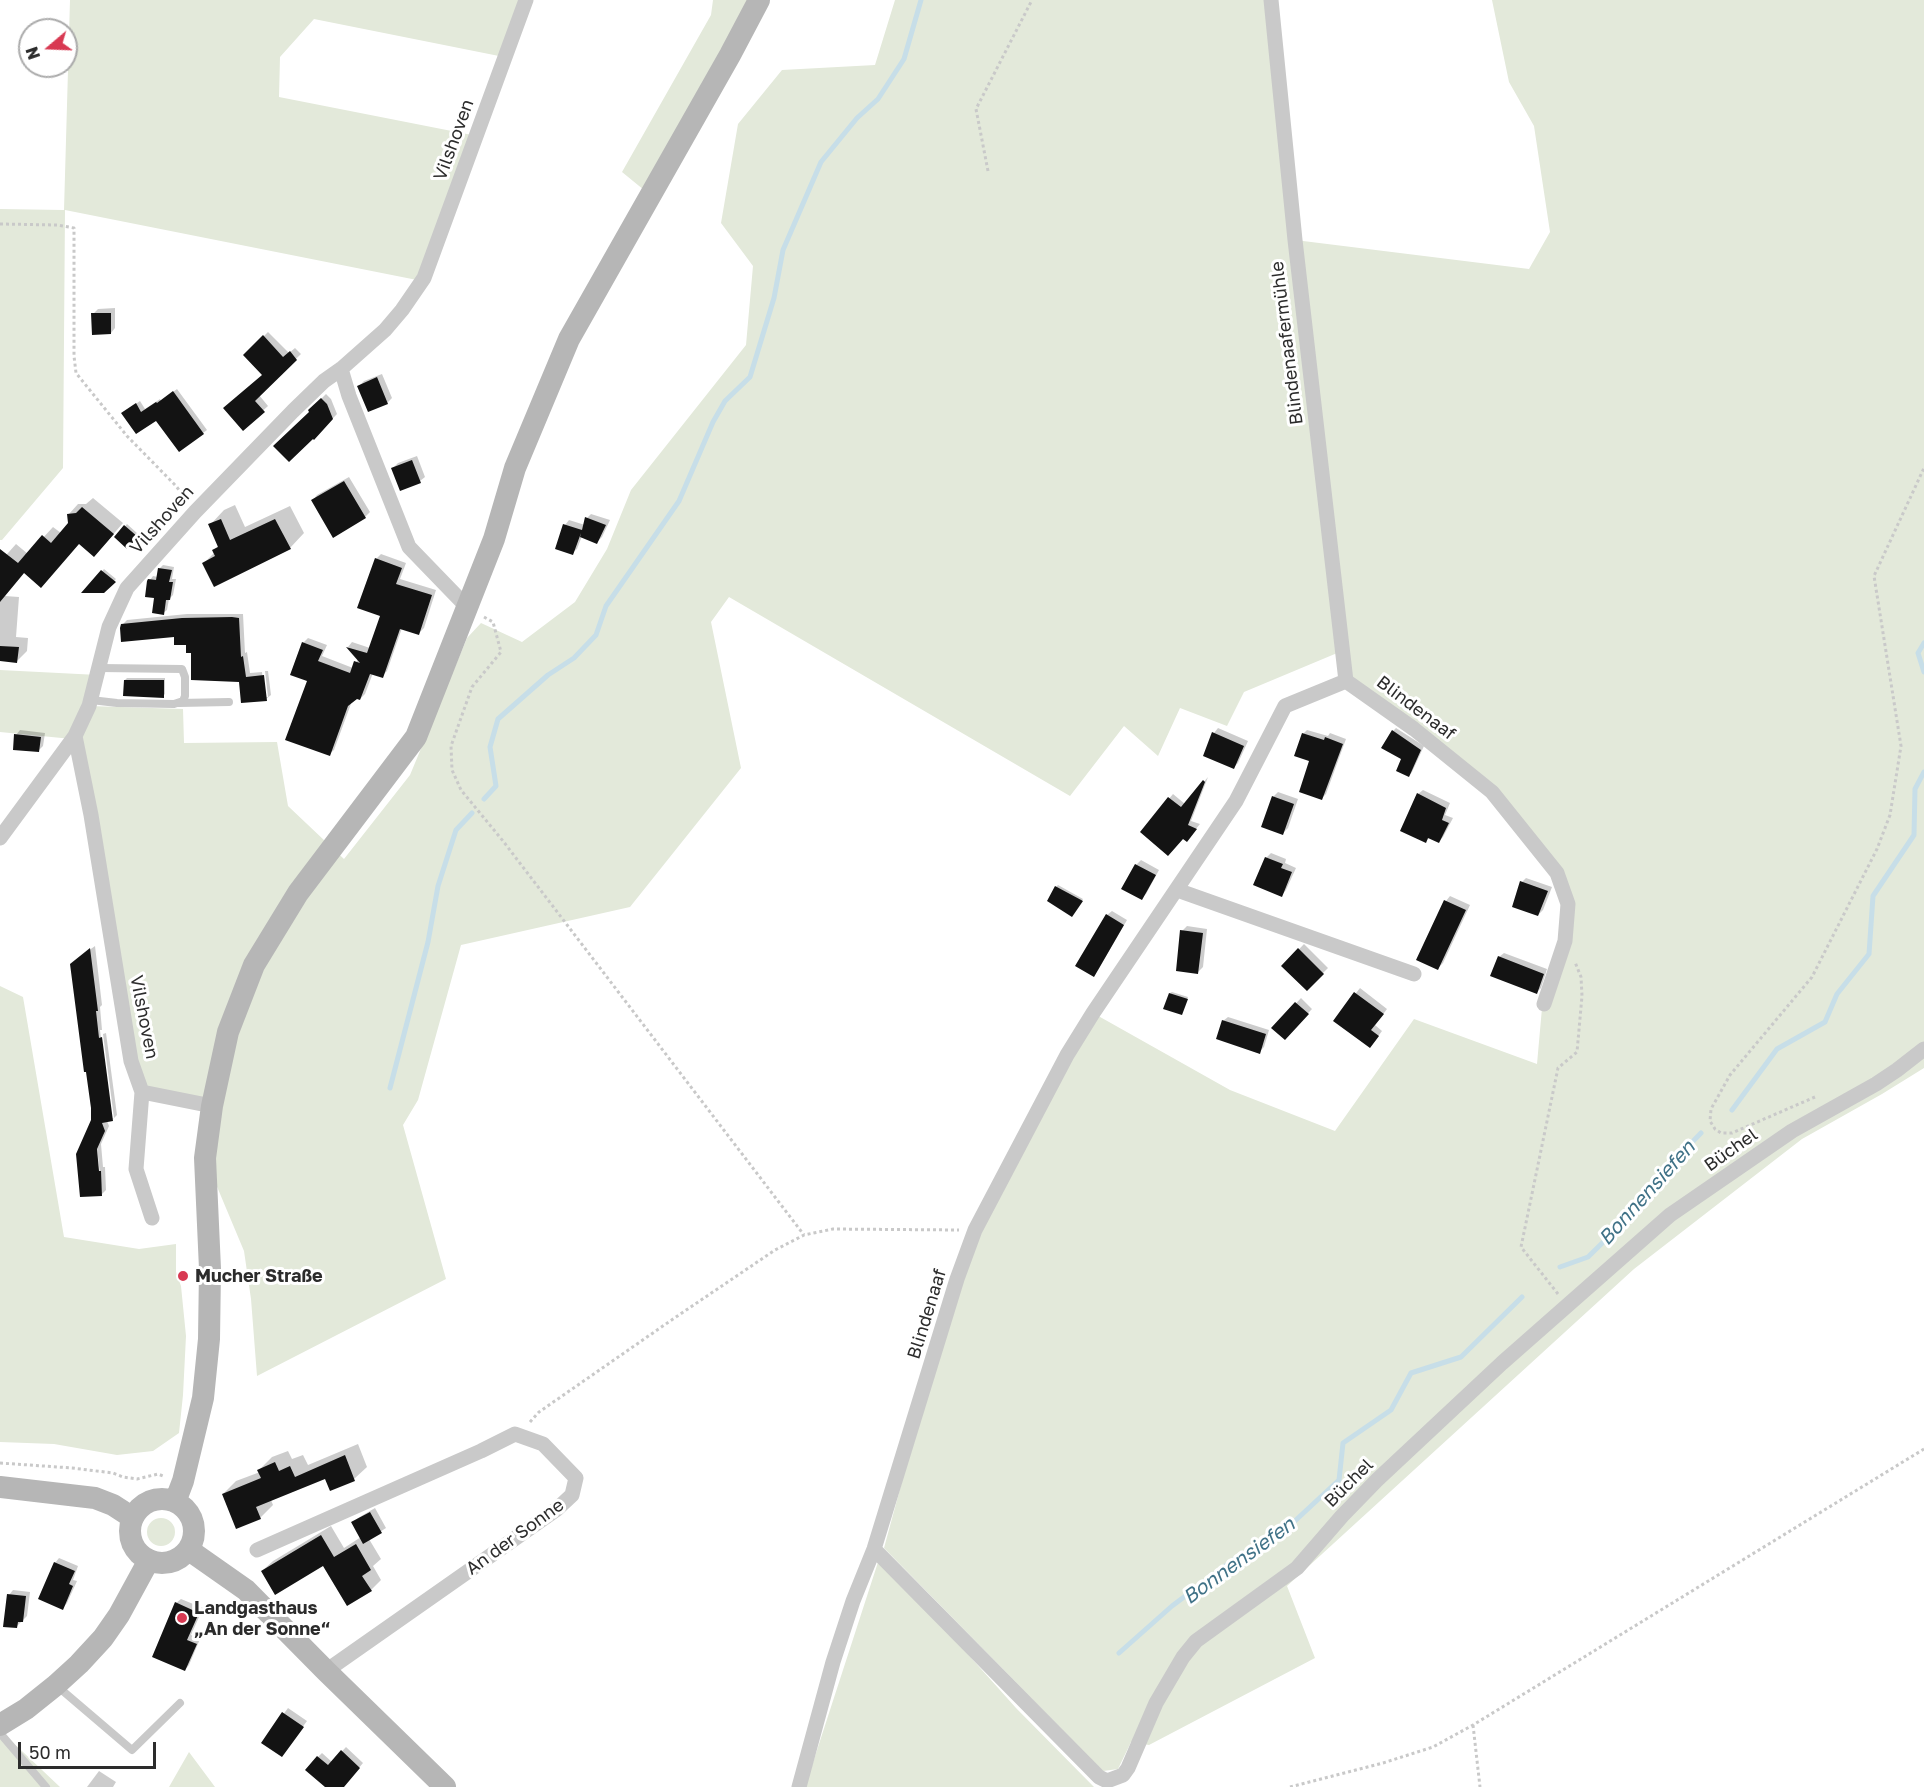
<!DOCTYPE html>
<meta charset="utf-8">
<style>
body{margin:0}
#map{position:relative;width:1924px;height:1787px;overflow:hidden;background:#fff;font-family:"Golos Text",sans-serif}
canvas{display:block}
.north{position:absolute;left:18px;top:18px;width:60px;height:60px;box-sizing:border-box;background:#fff;border:2px solid #ababab;border-radius:50%;rotate:251deg;font-size:16px;font-weight:700;line-height:24px;text-align:center;color:#2c2c2c}
.north::after{content:'';display:block;margin:auto;width:21px;height:27px;background:#d83952;clip-path:polygon(50% 0,100% 100%,50% 72%,0 100%)}
.scale{position:absolute;left:18px;top:1742px;width:138px;height:27px;box-sizing:border-box;border:3px solid #2c2c2c;border-top:0;padding-left:8px;font-size:18px;line-height:21px;white-space:nowrap;color:#2c2c2c;-webkit-text-stroke:4px #fff;paint-order:stroke}
</style>
<div id="map">
<canvas width="1924" height="1787"></canvas>
<div class="north">N</div>
<div class="scale">50 m</div>
</div>
<script>
const c = document.querySelector('canvas').getContext('2d');
c.lineJoin = 'round';
function fillPath(path, color) { c.fillStyle = color; c.fill(path, 'evenodd'); }
const toPath = rows => new Path2D(rows.map(r => 'M' + r).join(''));
function trace(path, color, width, dash) { c.strokeStyle = color; c.lineWidth = width; c.lineCap = dash ? 'butt' : 'round'; c.setLineDash(dash || []); c.stroke(path); }
function drawText(font, color, halo, rows, align = 'center') {
  c.font = font + ' "Golos Text",sans-serif'; c.lineWidth = 6; c.setLineDash([]); c.textBaseline = 'middle'; c.strokeStyle = halo; c.fillStyle = color; for (const [text, x, y, turn = 0] of rows) {
    c.save(); c.translate(x, y); c.rotate((+turn || 0) * Math.PI / 180); c.textAlign = isNaN(turn) ? turn : align; if (halo) c.strokeText(text, 0, 0); c.fillText(text, 0, 0); c.restore();
  }
}
const green = toPath([
 [70,0,519,0,499,56,314,19,280,57,279,97,472,135,417,280,65,210,63,468,2,540,0,540,0,209,64,210],
 [713,0,751,0,644,190,622,172,711,15],
 [895,0,1271,0,1295,240,1529,269,1550,232,1534,126,1509,82,1492,0,1924,0,1924,1068,1882,1094,1802,1139,1634,1269,1287,1586,1315,1658,1149,1745,1131,1742,1118,1769,1103,1771,884,1548,957,1279,1093,1013,1230,1090,1335,1131,1414,1019,1537,1064,1542,1008,1565,941,1557,873,1492,792,1346,681,1342,651,1244,692,1227,726,1180,708,1158,756,1124,726,1070,796,729,597,711,622,741,768,630,907,461,945,418,1100,403,1125,446,1279,257,1376,251,1299,244,1251,205,1158,212,1106,142,1092,75,736,89,706,183,709,184,743,277,742,288,806,344,859,410,775,467,638,481,623,522,642,575,602,607,549,631,490,746,345,753,266,721,223,738,124,782,70,875,65],
 [0,670,98,675,72,739,0,732],
 [0,986,23,997,64,1237,139,1249,176,1244,176,1272,181,1286,186,1336,183,1395,179,1433,153,1451,117,1455,54,1444,0,1442],
 '147 1532a14 14 0 1 1 28 0a14 14 0 1 1-28 0Z',
 [880,1556,1016,1708,1094,1787,805,1787],
 [0,1727,5,1735,60,1787,0,1787],
 [189,1752,215,1787,169,1787]
]);
const shadow = toPath([
 [115,308,115,328,111,333,93,314,98,309],
 [268,332,289,353,295,348,301,354,259,395,268,406,243,429,264,375,245,355],
 [382,374,392,398,387,403,359,386,364,381],
 [177,389,207,430,203,433,127,410,140,401,145,409,160,399,161,401],
 [326,394,331,399,337,414,314,438,310,410],
 [417,456,425,477,420,481,393,468,398,463],
 [349,477,370,512,365,517,313,500,317,495],
 [93,498,123,523,104,545,79,543,25,572,5,596,19,597,16,637,28,638,27,651,17,661,0,660,0,562,16,544,28,554,53,527,61,533,70,523,69,514,78,504,86,504],
 [235,505,245,527,290,506,304,533,290,548,204,563,215,552,214,550,219,545,210,525,224,510],
 [591,514,610,520,602,537,597,542,582,536,577,549,572,553,565,525,569,520,585,525,587,518],
 [127,524,138,534,127,547,116,537],
 [381,554,406,563,400,579,436,590,424,628,419,633,402,628,387,671,382,676,373,673,365,694,360,699,357,697,352,701,334,750,329,754,309,680,303,643,308,638,327,645,322,656,353,668,358,659,348,647,352,642,370,648,382,615,376,559],
 [163,565,174,567,172,579,176,579,173,595,169,599,167,610,163,613,150,580,153,576,158,577,159,569],
 [104,569,116,579,104,591,85,591],
 [187,614,243,614,245,653,247,652,250,673,262,672,265,697,268,697,265,671,268,671,271,695,266,699,240,681,192,651,188,644,175,635,122,625,127,620],
 [127,678,165,678,165,694,163,696,125,680],
 [1218,728,1248,741,1238,763,1234,767,1214,733],
 [1396,728,1424,746,1412,772,1409,776,1393,731],
 [20,730,45,733,43,746,39,750,16,735],
 [1307,730,1328,736,1330,733,1346,739,1326,794,1322,798,1303,734],
 [1208,777,1191,821,1200,824,1190,836,1184,837,1142,831,1173,794,1185,804],
 [1423,790,1450,803,1445,815,1453,818,1443,837,1439,841,1430,837,1426,841,1418,794],
 [1278,792,1298,799,1288,828,1283,833,1263,826,1274,796],
 [1271,853,1286,859,1285,863,1296,868,1286,890,1282,895,1255,884,1266,858],
 [1141,860,1159,870,1146,894,1141,898,1123,888,1136,865],
 [1526,878,1552,887,1543,910,1538,915,1522,882],
 [1058,885,1083,899,1074,913,1056,887],
 [1450,896,1470,905,1443,963,1438,968,1418,959,1446,901],
 [1112,911,1127,920,1098,970,1107,915],
 [1187,926,1207,929,1203,967,1198,972,1182,931],
 [1304,944,1328,968,1307,989,1283,966],
 [95,946,102,1005,100,1007,102,1030,100,1030,111,1118,114,1118,107,1121,109,1126,101,1144,103,1167,105,1167,106,1190,102,1194,77,959],
 [1504,953,1547,969,1541,988,1537,992,1499,957],
 [1360,988,1387,1009,1375,1025,1382,1031,1374,1042,1335,1020],
 [1172,992,1188,997,1181,1014,1170,993],
 [1301,998,1312,1009,1285,1038,1273,1028],
 [1228,1017,1269,1030,1264,1047,1259,1052,1223,1021],
 [106,1033,117,1115,114,1118,103,1034],
 [358,1444,367,1467,354,1479,326,1477,271,1500,273,1505,260,1518,223,1494,236,1481,260,1472,259,1470,272,1457,288,1451,292,1459,303,1455,308,1465],
 [375,1508,386,1528,369,1539,381,1559,373,1566,381,1580,371,1590,324,1564,262,1571,273,1561,331,1526,344,1548,361,1537,353,1523,358,1518],
 [59,1558,78,1566,73,1580,77,1581,67,1603,63,1608,55,1563],
 [13,1590,30,1592,27,1616,16,1627,9,1595],
 [181,1599,203,1608,191,1635,200,1639,189,1665,185,1670,176,1603],
 [288,1708,307,1721,282,1755,263,1742],
 [346,1747,363,1763,343,1787,327,1787,318,1757,322,1753,332,1762],
 [99,1771,116,1782,113,1787,87,1787]
]);
const stream = toPath([
 [1924,643,1918,653,1924,672],
 [484,799,496,786,490,747,498,719,548,675,574,658,596,635,606,606,679,501,713,422,725,401,750,377,774,298,783,250,821,162,857,118,878,99,904,59,921,0],
 [390,1088,428,942,438,886,456,830,472,813],
 [1732,1110,1777,1049,1825,1022,1837,994,1869,954,1873,896,1914,835,1915,789,1924,772],
 [1560,1267,1588,1257,1643,1203,1666,1169,1701,1133],
 [1119,1653,1172,1606,1236,1558,1283,1532,1339,1480,1343,1443,1391,1410,1411,1373,1461,1357,1522,1297]
]);
const building = toPath([
 [91,313,111,313,111,334,92,335],
 [263,335,283,357,290,351,297,360,255,401,265,412,243,431,223,408,262,375,243,355],
 [377,377,388,404,368,412,357,386],
 [173,391,204,434,179,452,156,421,136,434,121,413,136,403,141,412,156,402,157,403],
 [321,398,327,404,333,419,314,440,313,439,289,462,273,446,309,412,308,410],
 [412,460,421,483,400,491,391,468],
 [344,481,366,518,333,538,311,500],
 [82,507,114,534,94,557,79,544,41,588,24,573,0,602,0,549,18,563,42,535,51,543,68,523,67,514,76,513],
 [585,517,606,525,597,544,580,537,581,533,573,555,555,549,563,524,582,530],
 [221,519,230,540,275,519,291,549,214,587,202,563,215,556,212,550,218,547,208,524],
 [124,525,138,537,127,549,114,537],
 [375,558,402,568,396,584,432,595,419,635,400,629,383,678,370,674,360,700,357,699,348,706,330,756,285,740,307,681,290,675,302,642,323,650,318,661,350,673,354,661,360,663,346,647,367,653,380,616,357,608],
 [158,568,172,570,169,582,173,582,170,600,166,600,164,615,152,613,154,598,145,597,147,581,148,579,156,580],
 [101,570,116,582,104,593,81,593],
 [232,617,239,618,241,657,243,656,246,677,264,675,267,701,241,703,239,682,191,680,191,653,186,653,186,645,174,645,174,637,121,642,120,628,121,624,182,618],
 [0,646,19,647,17,663,0,661],
 [124,680,164,680,164,698,123,696],
 [1392,730,1421,750,1409,777,1396,771,1401,759,1381,748],
 [1212,732,1244,746,1234,769,1203,756],
 [1302,733,1324,740,1325,737,1343,744,1322,800,1299,792,1309,761,1294,756],
 [14,734,41,737,39,752,13,750],
 [1203,780,1205,782,1188,825,1197,829,1187,842,1183,839,1168,856,1140,832,1168,797,1181,807],
 [1417,793,1446,808,1442,820,1449,823,1439,843,1428,838,1426,843,1400,831],
 [1272,796,1294,804,1283,835,1261,827],
 [1265,857,1283,864,1281,868,1292,872,1282,897,1253,885],
 [1135,864,1156,875,1142,900,1121,889],
 [1520,881,1548,891,1538,916,1512,907],
 [1055,886,1083,901,1072,917,1047,901],
 [1444,900,1466,910,1438,970,1416,960],
 [1106,914,1124,925,1094,977,1075,966],
 [1180,930,1203,933,1198,974,1176,971],
 [90,948,98,1011,96,1011,99,1038,102,1037,113,1121,102,1123,105,1131,97,1149,99,1171,101,1171,102,1196,80,1197,76,1154,91,1120,91,1108,86,1072,84,1072,70,964],
 [1298,948,1324,974,1307,991,1281,966],
 [1498,956,1544,974,1537,994,1490,976],
 [1354,992,1384,1014,1371,1030,1379,1036,1370,1048,1333,1021],
 [1169,993,1188,999,1182,1015,1163,1009],
 [1295,1002,1309,1014,1285,1040,1271,1028],
 [1222,1020,1266,1034,1260,1054,1216,1039],
 [345,1455,355,1481,330,1491,325,1479,256,1507,261,1519,236,1529,222,1494,261,1478,257,1470,275,1462,279,1471,290,1466,295,1477],
 [370,1512,382,1533,363,1544,351,1522],
 [321,1535,334,1557,356,1544,371,1570,362,1576,372,1591,347,1606,323,1566,275,1595,261,1571],
 [54,1562,75,1571,69,1584,73,1586,63,1610,38,1599],
 [7,1594,26,1596,23,1622,18,1622,17,1628,3,1627],
 [175,1602,199,1613,187,1640,197,1644,185,1671,152,1657],
 [282,1712,304,1727,282,1757,261,1743],
 [341,1750,360,1768,344,1787,325,1787,305,1770,317,1756,328,1765]
]);
const path = toPath([
 [988,171,976,109,1032,0],
 [0,224,57,225,74,228,74,356,76,373,127,436,176,486,185,498],
 [484,617,493,622,501,652,472,687,451,746,452,770,461,790,503,841,804,1235],
 [1815,1097,1732,1133,1721,1133,1715,1129,1710,1121,1711,1109,1730,1075,1812,977,1877,849,1890,815,1901,746,1874,576,1924,468],
 [1558,1294,1521,1247,1558,1068,1577,1052,1582,996,1581,977,1575,962],
 [530,1422,539,1412,673,1319,775,1250,804,1235,833,1229,959,1230],
 [0,1463,72,1468,113,1473,123,1477,137,1479,158,1474,163,1476],
 [1473,1725,1480,1787],
 [1290,1787,1383,1763,1433,1747,1473,1725,1924,1449]
]);
const lane = toPath([
 [91,700,117,703,174,704,183,701,185,696,185,677,182,669,100,668],
 [179,703,229,702],
 [57,1686,132,1750,180,1703],
 [0,1733,46,1787]
]);
const street = toPath([
 [1271,0,1295,240,1346,681],
 [341,369,349,396,409,547,468,608],
 [1346,681,1414,729,1492,792,1557,873,1568,904,1565,941,1544,1004],
 [75,736,91,815,131,1061,142,1092,212,1106],
 [0,838,75,736,89,706,109,627,127,588,195,512,293,411,324,381,341,369,385,330,402,310,424,278,526,0],
 [1177,890,1414,974],
 [142,1092,136,1169,152,1218],
 [874,1549,1099,1777,1107,1781,1123,1775,1128,1768,1156,1703,1183,1657,1196,1641,1297,1568,1342,1516,1377,1480,1502,1363,1670,1215,1792,1131,1876,1084,1897,1070,1924,1049],
 [257,1550,481,1451,515,1434,543,1444,576,1478,572,1495,557,1509,326,1671],
 [799,1787,833,1662,853,1601,874,1549,957,1279,975,1230,1067,1055,1093,1013,1236,801,1285,706,1346,681]
]);
const secondary = toPath([
 [0,1487,95,1498,113,1505,133,1518],
 '130 1531a32 32 0 1 1 64 0a32 32 0 1 1-64 0Z',
 [175,1502,183,1481,203,1398,209,1339,210,1269,205,1158,212,1106,228,1032,254,965,298,893,416,737,494,539,515,468,569,339,730,55,759,0],
 [189,1550,246,1590,326,1671,445,1787],
 [0,1725,26,1709,56,1685,79,1664,103,1638,119,1615,149,1560]
]);
const markers = [
 [183,1276,6,"#d83952"],
 [182,1618,6,"#d83952"]
];
const streetNames = [
 ["Vilshoven",454,140,-70],
 ["Blindenaafermühle",1287,343,-97],
 ["Vilshoven",162,520,-48],
 ["Blindenaaf",1416,708,37],
 ["Vilshoven",144,1017,79],
 ["Büchel",1731,1150,-35],
 ["Blindenaaf",927,1314,-73],
 ["Büchel",1349,1483,-45],
 ["An der Sonne",515,1537,-36]
];
const poiNames = [
 ["Mucher Straße",195,1276],
 ["Landgasthaus",194,1608],
 ["„An der Sonne“",194,1629]
];
const waterNames = [
 ["Bonnensiefen",1647,1193,-48],
 ["Bonnensiefen",1239,1561,-36]
];
fillPath(green, '#e3e9da');
fillPath(shadow, '#0003');
trace(stream, '#c7dee8', 5);
fillPath(building, '#131313');
trace(path, '#c9c9c9', 3, [3, 3]);
trace(lane, '#c9c9c9', 8);
trace(street, '#c9c9c9', 15);
trace(secondary, '#b6b6b6', 22);
for (const [x, y, r, color] of markers) { const dot = new Path2D(); dot.arc(x, y, r, 0, 2 * Math.PI); c.fillStyle = color; c.fill(dot); trace(dot, '#fff', 2); }
drawText('18px', '#2c2c2c', '#fff', streetNames);
drawText('bold 18px', '#2c2c2c', '#fff', poiNames, 'left');
drawText('italic 20px', '#407287', '#fff', waterNames);
</script>
